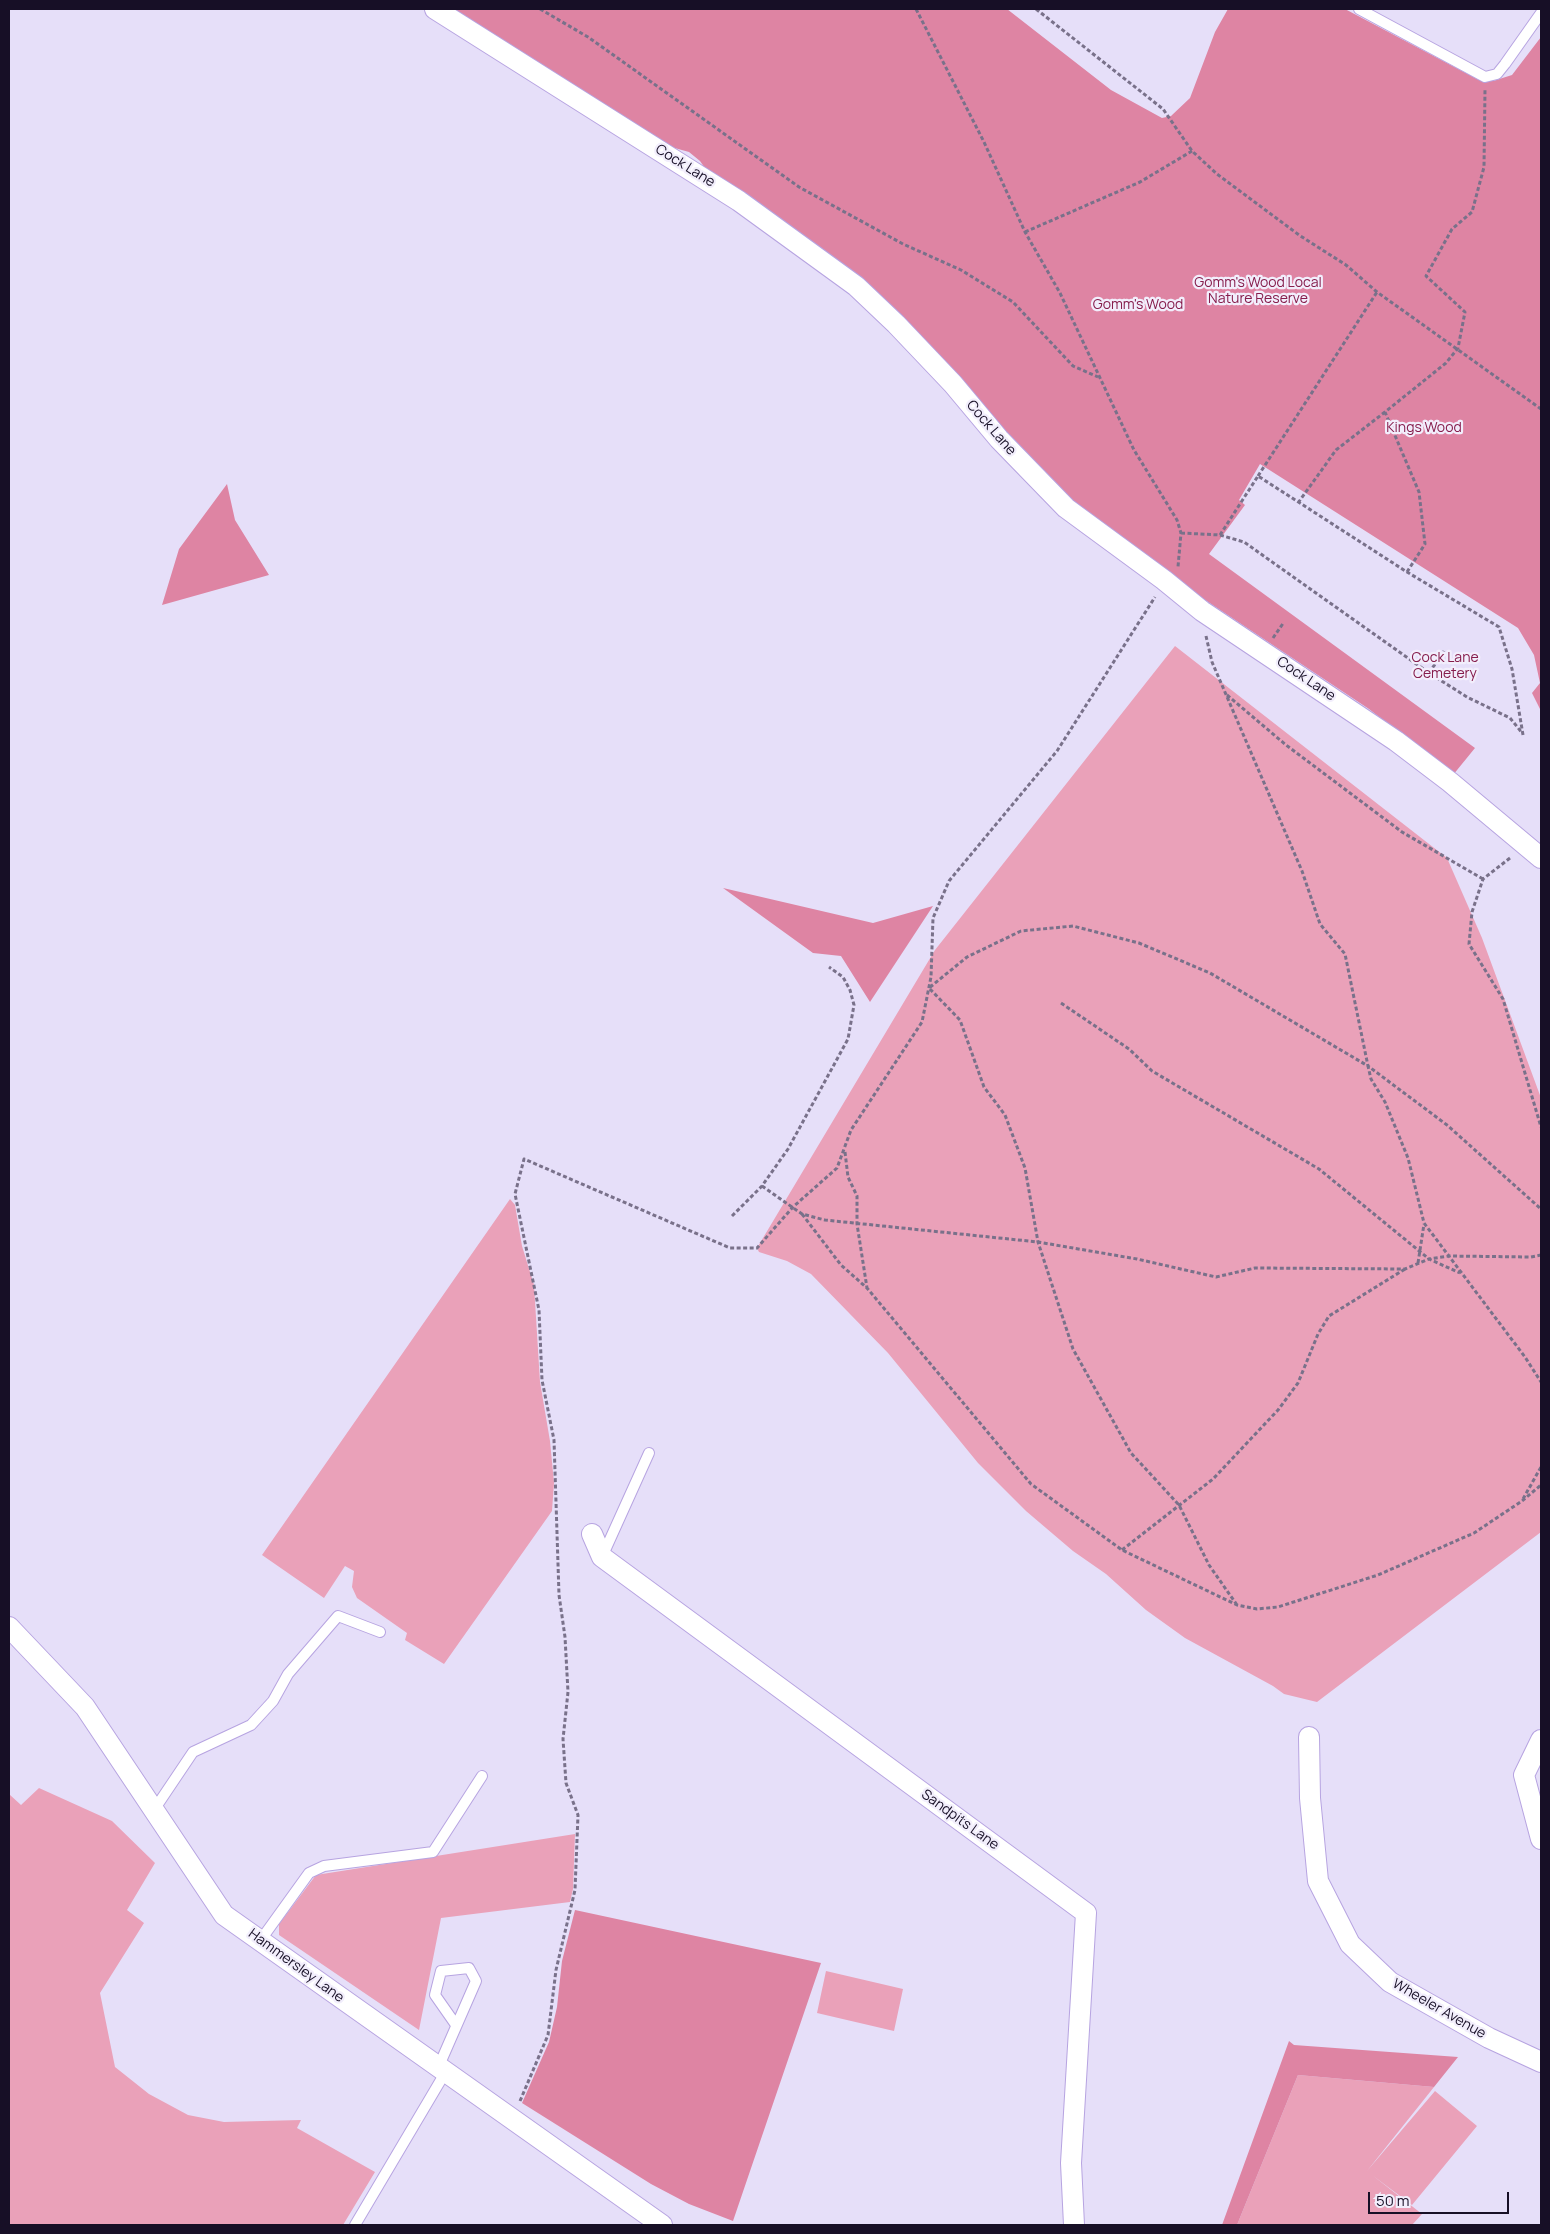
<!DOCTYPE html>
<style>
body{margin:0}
#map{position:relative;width:1550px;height:2234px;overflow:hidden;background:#e6dff9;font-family:Manrope,sans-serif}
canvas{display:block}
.frame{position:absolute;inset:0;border:10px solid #170f26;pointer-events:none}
.scale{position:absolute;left:1368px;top:2192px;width:141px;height:22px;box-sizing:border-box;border:2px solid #170f26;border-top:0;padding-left:6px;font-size:15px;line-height:18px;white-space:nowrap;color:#170f26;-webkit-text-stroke:4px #f2eefc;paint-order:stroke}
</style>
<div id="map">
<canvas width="1550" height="2234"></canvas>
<div class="frame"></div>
<div class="scale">50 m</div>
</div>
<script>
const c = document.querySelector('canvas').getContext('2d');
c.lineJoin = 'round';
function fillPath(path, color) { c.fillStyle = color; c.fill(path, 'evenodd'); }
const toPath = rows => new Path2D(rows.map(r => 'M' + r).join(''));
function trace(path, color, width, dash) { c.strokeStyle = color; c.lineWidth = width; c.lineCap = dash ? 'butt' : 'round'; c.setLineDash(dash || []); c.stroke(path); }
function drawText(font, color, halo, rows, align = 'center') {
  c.font = font + ' Manrope,sans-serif'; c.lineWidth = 4.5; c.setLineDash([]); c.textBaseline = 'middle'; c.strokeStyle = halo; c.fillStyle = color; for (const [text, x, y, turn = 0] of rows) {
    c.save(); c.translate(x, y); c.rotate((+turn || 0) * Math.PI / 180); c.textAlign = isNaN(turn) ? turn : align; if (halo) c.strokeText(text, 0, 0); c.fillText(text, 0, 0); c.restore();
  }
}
const green = toPath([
 [1175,646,1447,858,1482,938,1541,1098,1541,1532,1317,1702,1284,1694,1273,1686,1185,1638,1146,1610,1106,1574,1073,1551,1026,1511,978,1463,888,1353,811,1274,787,1261,759,1252,757,1248,935,950],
 [510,1199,515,1205,522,1246,534,1285,540,1382,550,1441,554,1483,552,1511,444,1664,405,1640,407,1633,357,1598,352,1587,354,1571,345,1566,324,1598,262,1555],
 [39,1788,112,1821,155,1863,127,1910,144,1923,100,1993,115,2067,149,2094,188,2115,224,2122,301,2120,297,2128,375,2172,343,2225,9,2225,9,1794,21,1805],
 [575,1834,573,1889,570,1902,441,1918,419,2030,279,1935,279,1924,316,1875],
 [826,1971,903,1989,894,2031,817,2013],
 [1298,2075,1434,2087,1367,2171,1435,2091,1477,2126,1412,2205,1372,2175,1422,2214,1412,2225,1237,2225]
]);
const forest = toPath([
 [450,9,1007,9,1111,90,1162,118,1171,116,1190,98,1215,32,1228,9,1345,9,1479,80,1493,81,1512,75,1541,37,1541,711,1532,693,1540,683,1534,655,1518,628,1260,464,1239,500,1245,505,1209,554,1475,748,1453,775,1369,709,1196,594,1067,503,854,275,798,231,707,171,700,161,689,152,664,145],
 [227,484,235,520,269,575,162,605,179,549],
 [723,888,873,923,933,906,870,1002,841,956,813,953],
 [575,1910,821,1963,733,2221,689,2204,651,2184,522,2103,549,2042,557,2007,562,1961],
 [1289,2041,1294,2045,1458,2057,1434,2087,1298,2075,1237,2225,1222,2225]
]);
const path = toPath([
 [540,9,588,37,799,187,903,244,961,270,1013,302,1073,366,1098,377],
 [916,9,984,142,1025,232,1060,293,1134,450,1177,520,1181,533,1178,567],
 [1036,9,1163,109,1192,151,1217,174,1299,235,1346,265,1377,292,1541,409],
 [1025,232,1140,182,1192,151],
 [1258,476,1377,292],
 [1298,503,1336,450,1385,412],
 [1181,533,1220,535,1258,476,1407,572,1499,627,1512,669,1523,735],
 [1220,535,1244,542,1429,673,1467,697,1510,718,1523,734],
 [1407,572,1425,544,1419,492,1385,412,1446,363,1458,348,1465,312,1426,276,1452,229,1472,212,1484,167,1485,90],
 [1206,636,1212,662,1302,871,1320,924,1345,954,1368,1066,1447,1125,1541,1209],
 [1273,638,1284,622],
 [1429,673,1444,651],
 [1227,695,1286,745,1402,832,1483,879],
 [1510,858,1483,879,1472,912,1469,944,1503,999,1541,1127],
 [1061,1003,1129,1049,1152,1071,1319,1169,1429,1259,1460,1273],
 [845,1152,848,1177,857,1196,857,1224,867,1288],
 [762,1186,802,1214,825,1220,1038,1242,1137,1259,1216,1277,1255,1268,1405,1269,1429,1259,1449,1256,1531,1257,1541,1255],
 [802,1214,841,1265,867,1288,1031,1484,1122,1550,1237,1605,1257,1609,1278,1607,1378,1575,1474,1533,1522,1501,1541,1485],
 [732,1216,762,1186,788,1149,848,1039,854,1005,850,990,843,977,829,967],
 [1418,1263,1424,1224],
 [1523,1499,1541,1467],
 [1122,1550,1213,1479,1278,1410,1298,1383,1318,1334,1329,1316,1405,1269],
 [1237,1605,1209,1565,1179,1505,1131,1453,1073,1349,1038,1242,1025,1168,1005,1115,984,1087,960,1020,929,988,967,957,1021,931,1073,926,1139,943,1210,973,1368,1066,1371,1079,1385,1102,1408,1158,1424,1223,1525,1357,1541,1382],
 [520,2101,548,2035,556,1970,575,1890,578,1815,566,1783,563,1739,568,1692,565,1637,559,1595,554,1440,542,1380,539,1310,515,1194,524,1159,730,1248,757,1248,793,1207,837,1168,851,1130,922,1022,931,977,933,918,949,881,1057,751,1155,597]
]);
const lane = toPath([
 [1359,9,1485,77,1497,74,1505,64,1541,13],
 [602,1557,649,1453],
 [154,1810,193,1752,251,1725,273,1701,288,1674,338,1616,380,1632],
 [260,1941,309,1873,324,1866,433,1852,482,1776],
 [438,2068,476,1981,469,1968,441,1971,435,1995,456,2025],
 [355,2225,445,2073]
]);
const street = toPath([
 [435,9,739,201,856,286,896,324,953,384,999,439,1066,508,1164,580,1202,611,1396,741,1450,782,1541,858],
 [592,1534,602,1557,1086,1913,1071,2163,1074,2225],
 [9,1627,85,1707,224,1915,662,2225],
 [1309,1737,1310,1798,1318,1881,1350,1944,1390,1982,1489,2038,1541,2062],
 [1541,1740,1524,1775,1541,1839]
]);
const streetNames = [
 ["Cock Lane",685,166,32],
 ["Cock Lane",991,428,49],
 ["Cock Lane",1306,679,34],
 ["Sandpits Lane",960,1820,36],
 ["Hammersley Lane",296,1966,36],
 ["Wheeler Avenue",1439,2009,30]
];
const parkNames = [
 ["Gomm's Wood Local",1258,283],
 ["Nature Reserve",1258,299],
 ["Gomm's Wood",1138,305],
 ["Kings Wood",1424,428],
 ["Cock Lane",1445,658],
 ["Cemetery",1445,674]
];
fillPath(green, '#eaa1b9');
fillPath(forest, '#de84a3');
trace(lane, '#b7a4e1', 12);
trace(street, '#b7a4e1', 22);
trace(path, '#79718a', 3, [4, 2.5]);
trace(lane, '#fff', 10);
trace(street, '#fff', 20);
drawText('14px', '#170f26', '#f2eefc', streetNames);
drawText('14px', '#861d4c', '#f2eefc', parkNames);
</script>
